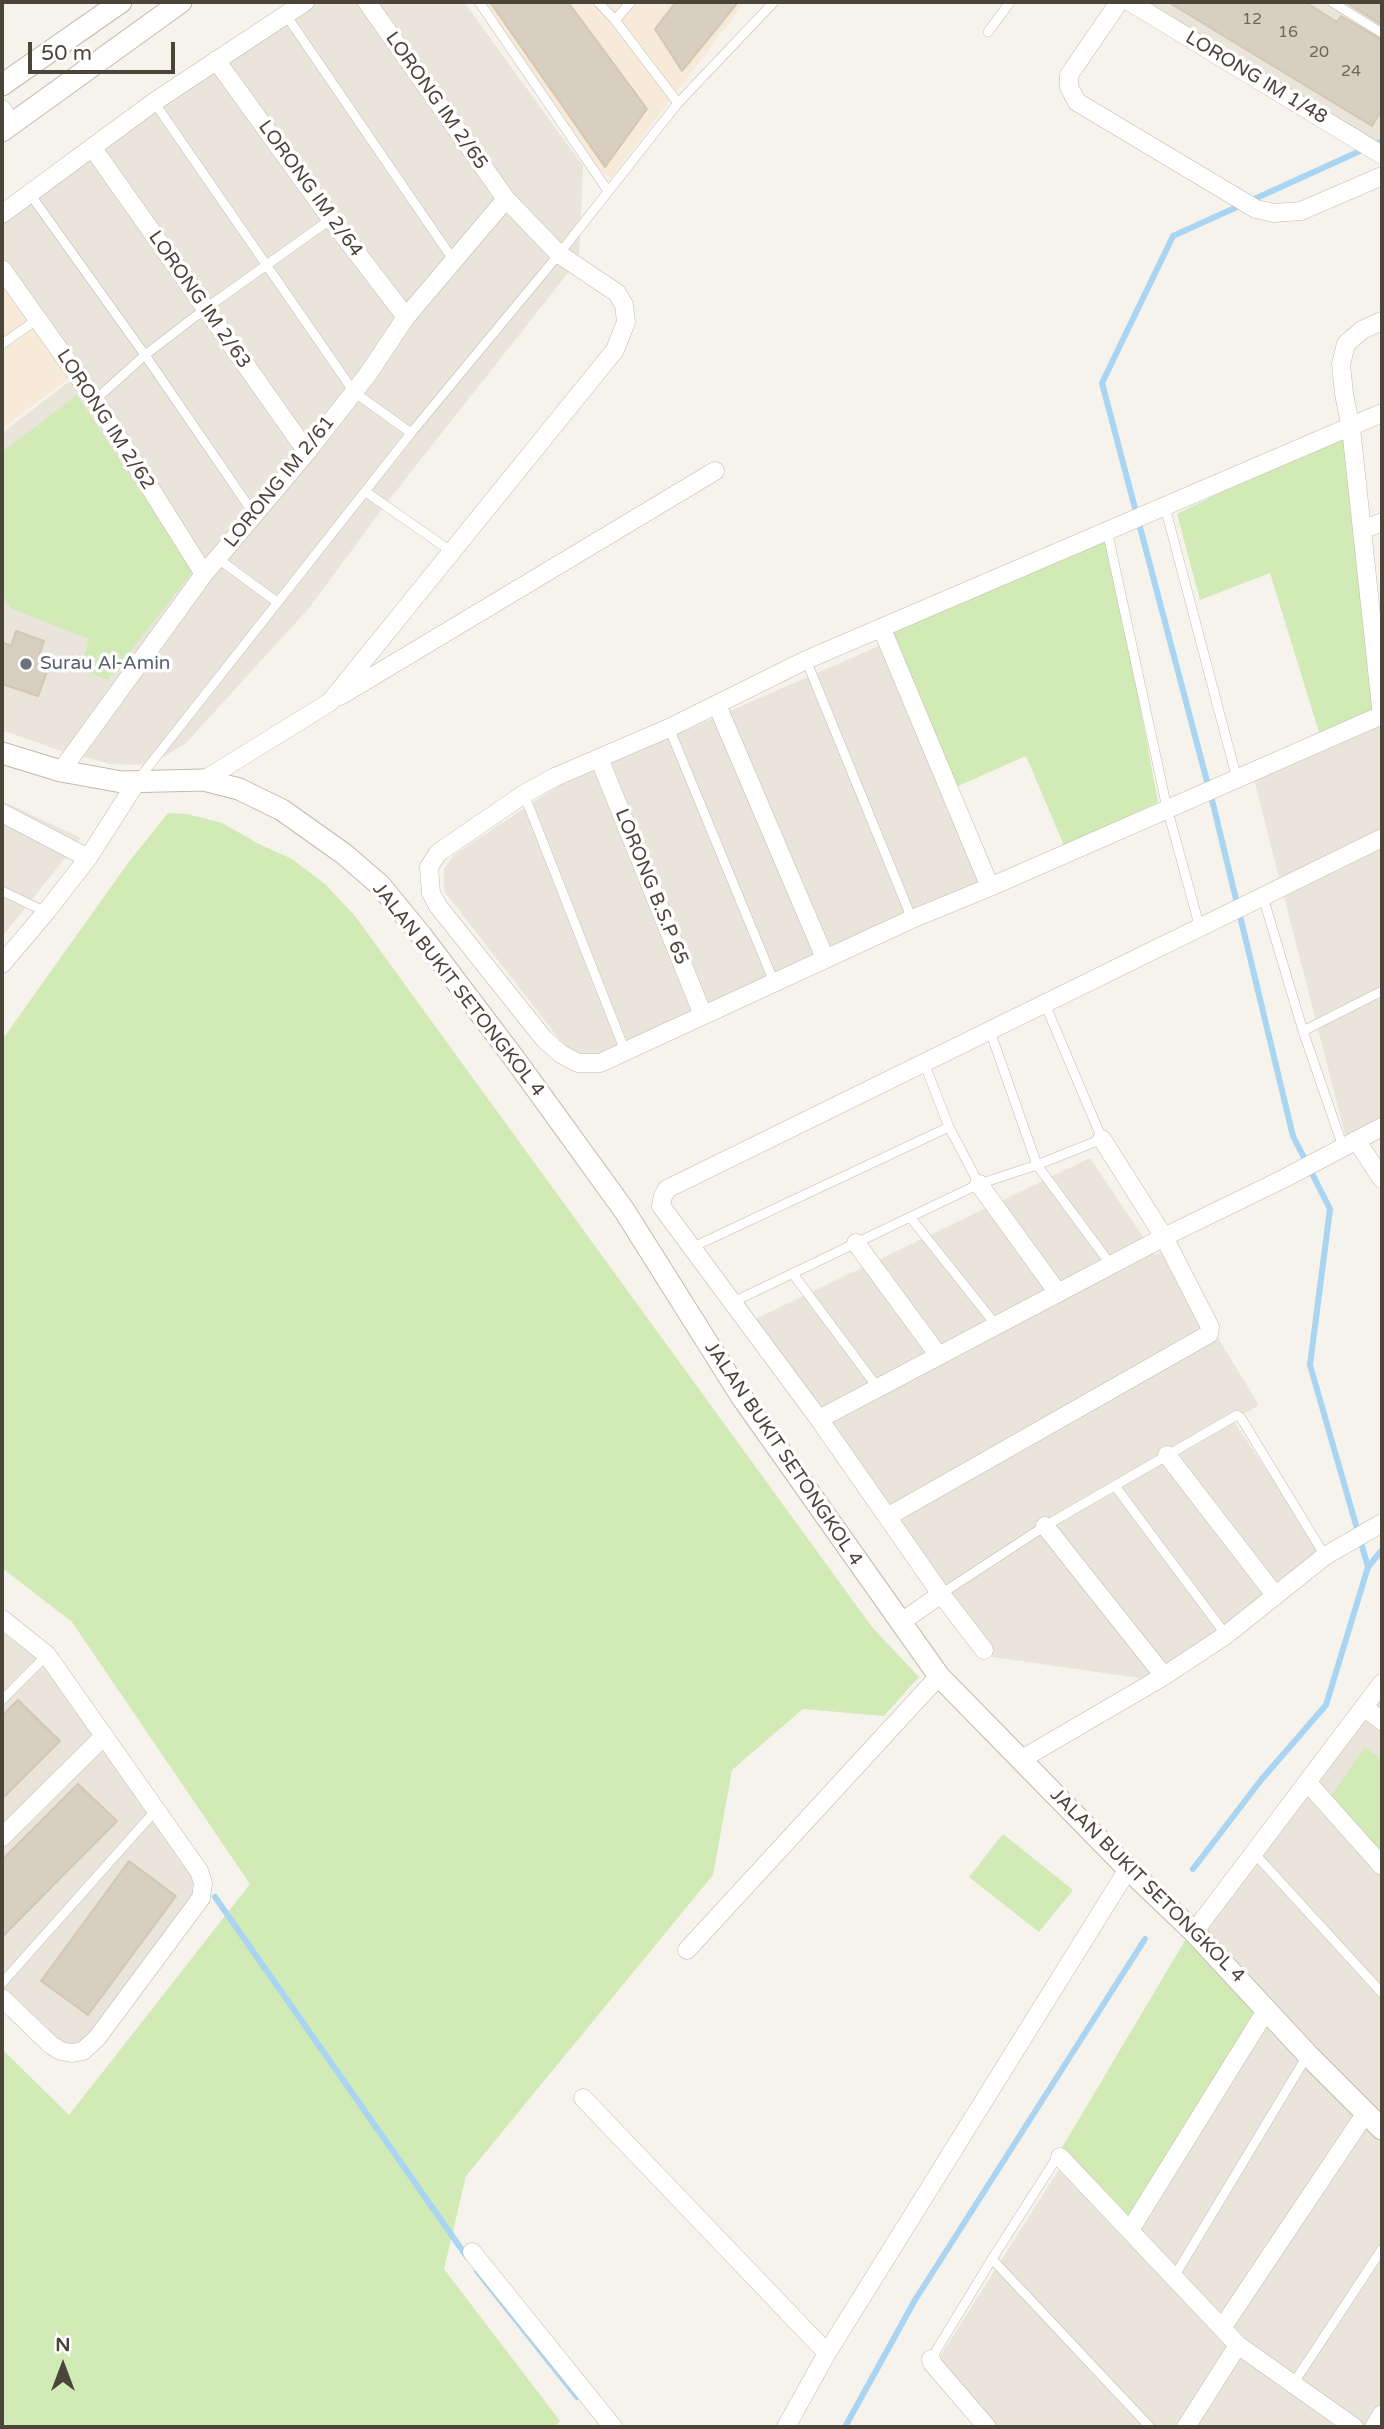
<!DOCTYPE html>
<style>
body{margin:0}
#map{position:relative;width:1384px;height:2429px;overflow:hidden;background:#f6f3ec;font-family:"Varela Round",sans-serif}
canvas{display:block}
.frame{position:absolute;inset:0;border:4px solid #4b4439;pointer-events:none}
.north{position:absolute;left:28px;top:2331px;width:70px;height:70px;-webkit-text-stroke:5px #fff;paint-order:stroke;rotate:0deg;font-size:19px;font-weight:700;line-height:28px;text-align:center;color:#4b4439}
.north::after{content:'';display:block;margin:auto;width:24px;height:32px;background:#4b4439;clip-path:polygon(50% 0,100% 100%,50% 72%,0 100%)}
.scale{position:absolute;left:28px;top:42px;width:147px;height:32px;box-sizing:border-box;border:4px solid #4b4439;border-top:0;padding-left:9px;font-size:21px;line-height:24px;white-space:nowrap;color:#4b4439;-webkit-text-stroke:5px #fff;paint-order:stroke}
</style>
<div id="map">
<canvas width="1384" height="2429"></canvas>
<div class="frame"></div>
<div class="north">N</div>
<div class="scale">50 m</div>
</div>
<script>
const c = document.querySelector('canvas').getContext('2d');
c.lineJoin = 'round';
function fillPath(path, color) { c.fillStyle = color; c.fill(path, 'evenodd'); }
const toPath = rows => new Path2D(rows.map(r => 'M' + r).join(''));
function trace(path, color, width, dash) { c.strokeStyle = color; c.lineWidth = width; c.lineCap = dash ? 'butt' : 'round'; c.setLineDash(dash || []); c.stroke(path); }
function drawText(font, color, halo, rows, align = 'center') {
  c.font = font + ' "Varela Round",sans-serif'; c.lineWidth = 7; c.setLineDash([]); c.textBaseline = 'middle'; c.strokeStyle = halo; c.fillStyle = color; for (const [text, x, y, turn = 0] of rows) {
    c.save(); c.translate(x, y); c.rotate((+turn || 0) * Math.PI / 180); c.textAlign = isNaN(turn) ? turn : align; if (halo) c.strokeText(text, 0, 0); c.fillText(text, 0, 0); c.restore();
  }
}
const residential = toPath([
 [293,2,464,2,583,166,579,259,388,501,309,608,186,743,150,765,110,764,58,750,2,730,2,433,79,374,2,264,2,210],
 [1136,2,1382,2,1382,156],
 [881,645,982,883,588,1060,570,1053,444,891,444,869,454,855,556,787],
 [1382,703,1382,1136,1350,1154,1250,764],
 [2,801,81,838,2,937],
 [1090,1158,1155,1255,1165,1251,1259,1405,1233,1420,1326,1559,1160,1681,979,1655,741,1326],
 [2,1629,40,1661,193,1876,196,1889,90,2044,54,2057,36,2044,2,2010],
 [1382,1695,1382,2427,992,2427,939,2358,1061,2166,1195,1942]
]);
const commercial = toPath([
 [483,2,745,2,611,178,599,171],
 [2,281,71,377,2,428]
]);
const green = toPath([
 [77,395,193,571,108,680,81,670,89,639,12,609,2,596,2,452],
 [1351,428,1382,715,1322,742,1270,573,1200,600,1177,514],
 [1107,530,1158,802,1065,848,1026,756,949,790,882,629],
 [168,813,187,814,222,823,259,844,292,859,325,884,355,916,872,1627,919,1677,884,1716,803,1709,732,1770,713,1875,466,2176,444,2269,560,2421,555,2427,2,2427,2,2049,69,2115,250,1884,72,1622,2,1568,2,1040,128,863],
 [1365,1747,1382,1760,1382,1858,1329,1799],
 [1003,1834,1073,1890,1039,1932,969,1877],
 [1193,1927,1267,2004,1129,2224,1060,2151]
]);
const stream = toPath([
 [1368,1567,1382,1550],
 [1193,1869,1261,1780,1326,1705,1368,1567,1310,1365,1330,1209,1293,1136,1214,808,1102,383,1173,236,1382,141],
 [215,1897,467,2257],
 [477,2271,577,2397],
 [845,2427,915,2300,1145,1939]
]);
const building = toPath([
 [490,2,568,2,647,109,605,167,490,2],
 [676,2,738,2,682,71,655,29,676,2],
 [1168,2,1305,2,1337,22,1341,16,1382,40,1382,109,1372,126,1168,2],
 [1350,2,1382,2,1382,25,1349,4,1350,2],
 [16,631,44,641,39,656,51,661,38,696,2,684,2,642,11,646,16,631],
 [18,1700,60,1741,2,1799,2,1716,18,1700],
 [78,1784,117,1821,2,1937,2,1860,78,1784],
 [129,1861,176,1896,88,2015,41,1981,129,1861]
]);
const service = toPath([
 [479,2,608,191],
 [598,2,615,20,678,103],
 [1332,2,1382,33],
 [286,15,454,261],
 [615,20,631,2],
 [988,32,1010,2],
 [154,102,354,392,411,433],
 [30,194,145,355,254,514],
 [2,344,38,319],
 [95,400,145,355,205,309,331,219],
 [366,492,452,552],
 [1165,507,1237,779],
 [1107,530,1167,808,1200,928],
 [217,558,277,602],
 [806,660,912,919],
 [669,728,774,982],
 [137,781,411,433,559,254,678,103,774,2],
 [524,794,625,1051],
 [2,891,46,912],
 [1263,897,1303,1031,1343,1147],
 [990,1031,1037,1165,1111,1265],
 [1303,1031,1382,991],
 [924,1063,949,1127,979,1184],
 [910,1217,996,1325],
 [691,1248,949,1127],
 [793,1274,878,1388],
 [733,1302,979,1184,1037,1165,1102,1139,1045,1004],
 [1115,1486,1226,1635],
 [941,1594,1045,1526,1237,1415,1241,1418,1325,1556],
 [2,1700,47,1655],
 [1254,1853,1382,1993],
 [2,1983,156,1810],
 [992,2259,1150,2427],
 [1174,2277,1307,2056],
 [931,2359,992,2259,1056,2159,1060,2157],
 [1293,2384,1382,2249]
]);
const minor = toPath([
 [1119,2,1069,75,1069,87,1077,102,1256,209,1274,213,1301,211,1382,176],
 [1130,2,1382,155],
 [216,60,331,219,406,317],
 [2,109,12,124],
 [92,147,307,452],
 [2,214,154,102,305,2],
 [2,269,95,400,204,574],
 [1382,321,1362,330,1346,344,1341,364,1344,394,1351,428,1382,716],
 [1382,413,806,660,669,728,555,777,524,794,438,853,429,867,431,893,438,906,544,1039,561,1054,578,1063,600,1063,912,919,990,887,1382,715],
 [1362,530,1382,522],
 [882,629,990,887],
 [340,696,715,471],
 [717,705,825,958],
 [599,758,703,1015],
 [61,771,204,574,307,452,368,374,406,317,506,199],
 [204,780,330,702,615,350,626,322,624,305,617,293,559,254,506,199,367,2],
 [2,813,88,858],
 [2,964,46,912,88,858,136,783],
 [1356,1140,1382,1179],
 [979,1184,1058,1293],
 [856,1243,939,1356],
 [819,1419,1164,1237,1285,1178,1382,1127],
 [1167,1455,1275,1595],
 [887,1517,1209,1334,1210,1327,1164,1237,1102,1139],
 [1045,1526,1164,1676],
 [2,1619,47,1655,199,1871,203,1883,201,1898,97,2038,83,2051,72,2053,61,2051,51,2045,2,1998],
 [900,1623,941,1594],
 [984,1650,941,1594,819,1419,661,1206,663,1196,667,1189,1382,838],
 [1365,1708,1382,1721],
 [1022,1759,1164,1676,1226,1635,1325,1556,1382,1523],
 [1308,1783,1382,1866],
 [2,1837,104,1736],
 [1194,1932,1382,1683],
 [687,1950,939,1676],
 [583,2098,827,2353],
 [1060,2157,1238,2345,1354,2427],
 [1130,2230,1267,2009],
 [472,2252,613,2427],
 [1222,2328,1365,2114],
 [931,2359,932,2363,987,2427],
 [786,2427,827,2353,1128,1869],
 [1186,2427,1238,2345],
 [1374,2427,1382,2414]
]);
const tertiary = toPath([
 [2,85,121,2],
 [2,131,181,2],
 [2,753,61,771,122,782,204,780,239,789,282,810,344,854,380,885,421,935,514,1058,624,1210,741,1396,939,1676,1128,1869,1194,1932,1308,2055,1382,2129]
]);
const markers = [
 [26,664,7,"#6b7280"]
];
const numberNames = [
 ["12",1252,20],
 ["16",1288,33],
 ["20",1319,53],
 ["24",1351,72]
];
const streetNames = [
 ["LORONG IM 1/48",1256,78,31],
 ["LORONG IM 2/65",436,101,55],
 ["LORONG IM 2/64",310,189,54],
 ["LORONG IM 2/63",199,300,55],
 ["LORONG IM 2/62",105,420,57],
 ["LORONG IM 2/61",280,482,-51],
 ["LORONG B.S.P 65",651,887,68],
 ["JALAN BUKIT SETONGKOL 4",458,990,52],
 ["JALAN BUKIT SETONGKOL 4",783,1454,56],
 ["JALAN BUKIT SETONGKOL 4",1147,1886,45]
];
const worshipNames = [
 ["Surau Al-Amin",40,664]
];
fillPath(residential, '#eae5da');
fillPath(commercial, '#f7ead8');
fillPath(green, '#d2eab5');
trace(stream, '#a9d4f2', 6);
fillPath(building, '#d8cfc1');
trace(building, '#d3c7b4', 2);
trace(service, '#c2bbae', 10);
trace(minor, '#c2bbae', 19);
trace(tertiary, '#c2bbae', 23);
trace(service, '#fff', 9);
trace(minor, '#fff', 18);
trace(tertiary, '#fff', 21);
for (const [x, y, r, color] of markers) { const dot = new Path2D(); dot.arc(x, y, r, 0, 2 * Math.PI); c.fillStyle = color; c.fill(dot); trace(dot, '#fff', 2.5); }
drawText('16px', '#6e675b', null, numberNames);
drawText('19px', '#4b4439', '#fff', streetNames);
drawText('19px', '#5b616d', '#fff', worshipNames, 'left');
</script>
